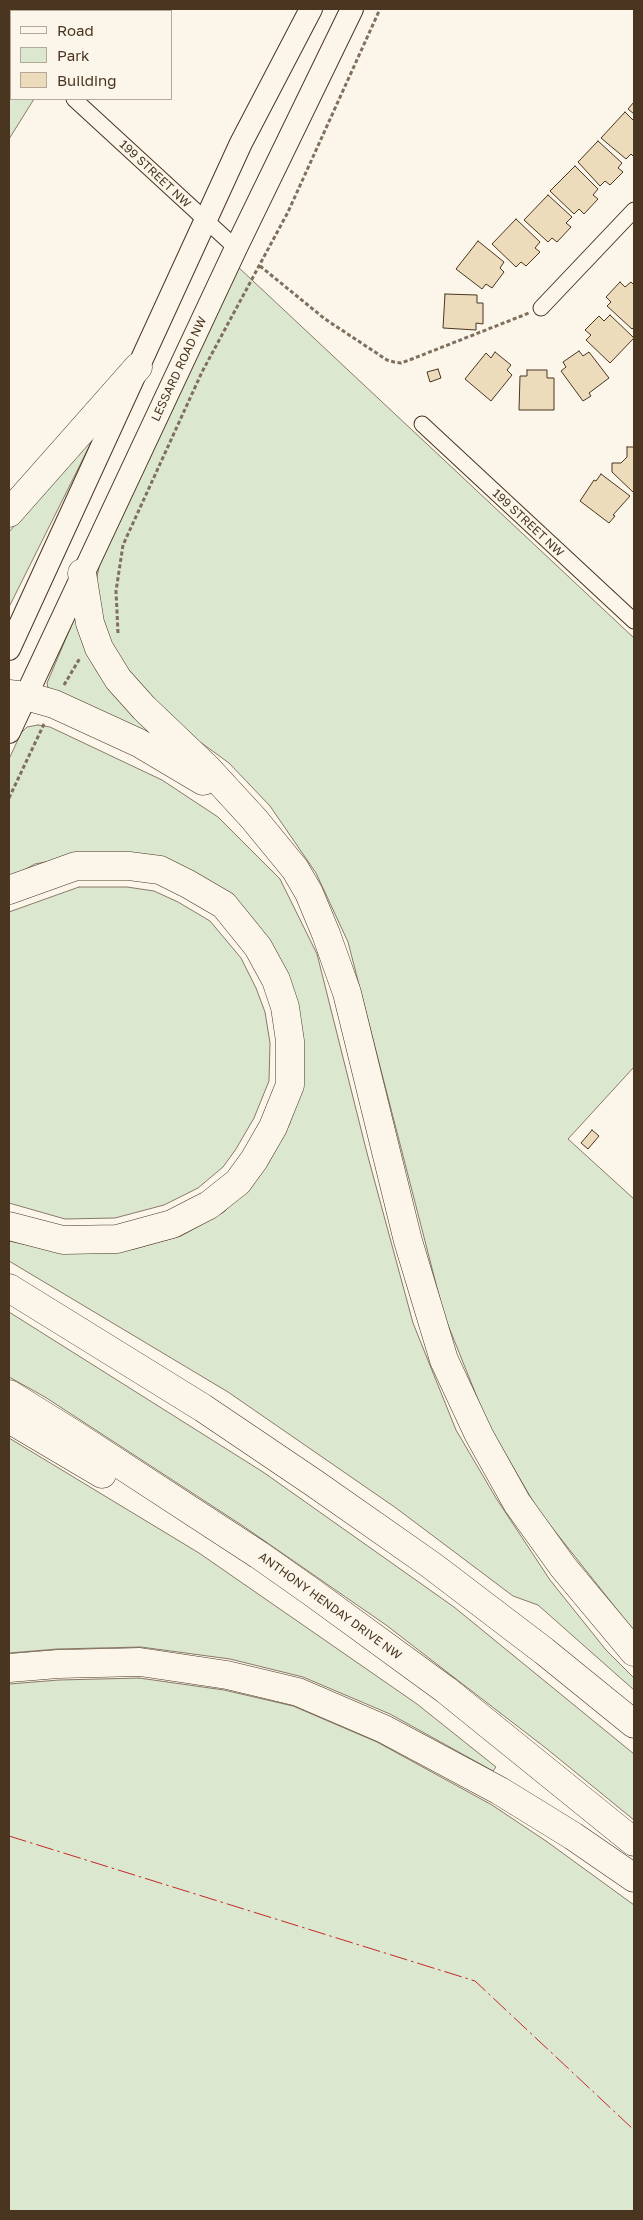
<!DOCTYPE html>
<style>
body{margin:0}
#map{position:relative;width:643px;height:2220px;overflow:hidden;background:#fbf6e9;font-family:"Golos Text",sans-serif}
canvas{display:block}
.frame{position:absolute;inset:0;border:10px solid #4a3520;pointer-events:none}
.legend{position:absolute;left:10px;top:10px;width:162px;height:90px;box-sizing:border-box;background:#fbf6e9;border:1px solid #b4a999;margin:0;padding:6px 9px;list-style:none;font-size:15px;color:#4a3520}
.legend li{display:flex;align-items:center;gap:10px;height:25px}
.legend b{width:25px;border:1px solid #b4a999}
</style>
<div id="map">
<canvas width="643" height="2220"></canvas>
<div class="frame"></div>
<ul class="legend">
<li><b style="height:6px;background:#fbf6e9"></b>Road</li>
<li><b style="height:14px;background:#dce7d0"></b>Park</li>
<li><b style="height:14px;background:#ecdcbc"></b>Building</li>
</ul>
</div>
<script>
const c = document.querySelector('canvas').getContext('2d');
c.lineJoin = 'round';
function fillPath(path, color) { c.fillStyle = color; c.fill(path, 'evenodd'); }
const toPath = rows => new Path2D(rows.map(r => 'M' + r).join(''));
function trace(path, color, width, dash) { c.strokeStyle = color; c.lineWidth = width; c.lineCap = dash ? 'butt' : 'round'; c.setLineDash(dash || []); c.stroke(path); }
function drawText(font, color, halo, rows, align = 'center') {
  c.font = font + ' "Golos Text",sans-serif'; c.lineWidth = 4; c.setLineDash([]); c.textBaseline = 'middle'; c.strokeStyle = halo; c.fillStyle = color; for (const [text, x, y, turn = 0] of rows) {
    c.save(); c.translate(x, y); c.rotate((+turn || 0) * Math.PI / 180); c.textAlign = isNaN(turn) ? turn : align; if (halo) c.strokeText(text, 0, 0); c.fillText(text, 0, 0); c.restore();
  }
}
const green = toPath([
 [9,69,11,71,11,99,34,99,9,139,9,69],
 [237,266,634,638,634,1067,568,1139,634,1199,634,1631,538,1510,487,1422,444,1315,348,942,316,873,270,806,229,763,152,707,114,665,95,587,100,562,237,266],
 [88,439,92,441,9,607,9,532,88,439],
 [75,617,84,647,96,670,106,684,146,725,147,730,145,733,53,692,48,688,47,683,75,617],
 [38,725,50,727,162,780,218,817,280,879,317,954,367,1153,413,1323,456,1430,496,1498,550,1580,606,1650,634,1678,634,1690,538,1605,513,1596,396,1508,228,1392,9,1261,9,1241,51,1250,87,1253,134,1249,181,1236,224,1212,268,1164,290,1123,303,1063,224,895,87,854,35,864,9,878,9,759,21,733,27,727,38,725],
 [79,887,127,887,154,891,178,902,210,921,241,958,256,988,265,1012,270,1043,269,1081,254,1118,236,1149,223,1167,198,1188,164,1205,115,1218,65,1219,9,1203,9,912,79,887],
 [9,1312,263,1472,454,1607,634,1754,634,1820,547,1749,386,1625,243,1526,45,1397,9,1377,9,1312],
 [9,1438,199,1553,417,1704,496,1767,493,1771,390,1714,303,1677,230,1659,141,1647,57,1649,9,1653,9,1438],
 [139,1678,224,1690,293,1706,377,1742,492,1805,546,1841,634,1905,634,2211,9,2211,9,1684,59,1680,139,1678]
]);
const building = toPath([
 [634,102,634,114,628,109,634,102],
 [625,112,634,121,634,157,631,154,626,159,601,138,625,112],
 [598,141,622,163,618,168,623,172,610,185,605,181,600,186,578,162,598,141],
 [575,166,598,189,593,195,598,199,584,214,579,209,574,214,550,191,575,166],
 [548,195,572,217,566,223,571,227,557,242,552,238,548,242,524,220,548,195],
 [516,219,540,242,535,248,540,252,526,266,521,262,516,267,492,244,516,219],
 [478,241,504,262,500,268,504,272,492,288,486,284,482,289,456,269,478,241],
 [620,282,625,287,631,282,634,285,634,327,632,329,607,306,611,302,606,297,620,282],
 [445,294,477,295,477,303,483,303,483,324,476,323,476,330,443,328,445,294],
 [610,315,634,338,610,363,586,340,591,335,585,330,599,316,604,321,610,315],
 [579,351,583,356,589,352,609,378,589,393,591,396,583,401,561,371,566,367,563,362,579,351],
 [495,352,511,365,507,370,512,375,491,401,465,379,486,353,491,358,495,352],
 [438,369,441,378,430,382,427,372,438,369],
 [527,370,547,370,547,378,554,378,554,410,519,410,520,376,527,376,527,370],
 [627,447,634,447,634,493,612,472,612,463,621,463,627,457,627,447],
 [601,474,630,496,613,515,615,516,609,523,580,501,594,480,596,481,601,474],
 [592,1130,599,1136,588,1149,581,1143,592,1130]
]);
const path = toPath([
 [260,266,325,319,387,360,394,362,401,363,412,359,529,313],
 [118,633,116,591,123,545,202,372,288,212,380,9],
 [64,685,80,658],
 [9,798,44,724]
]);
const minor = toPath([
 [9,38,11,41],
 [74,99,236,248],
 [541,308,634,210],
 [422,424,634,621]
]);
const secondary = toPath([
 [9,649,241,143,311,9],
 [9,732,236,248,352,9]
]);
const motorway = toPath([
 [9,513,138,367],
 [82,573,90,623,99,648,118,679,144,708,208,769,254,819,295,869,309,893,326,934,347,993,408,1241,444,1360,479,1435,517,1503,563,1567,634,1652],
 [9,694,26,696,54,704,139,743,203,781],
 [9,890,76,866,129,866,160,870,188,884,224,905,258,947,276,980,285,1007,290,1041,290,1085,273,1127,254,1160,238,1182,209,1205,172,1224,117,1239,63,1240,9,1226],
 [9,1288,203,1408,314,1483,431,1565,544,1651,634,1724],
 [9,1394,75,1435,259,1555,313,1593,446,1690,634,1842],
 [9,1419,102,1474],
 [9,1668,58,1664,140,1662,227,1675,298,1692,384,1729,500,1791,573,1836,634,1878]
]);
const power = toPath([
 [9,1836,475,1981,634,2130]
]);
const streetNames = [
 ["199 STREET NW",155,174,43],
 ["LESSARD ROAD NW",179,369,-65],
 ["199 STREET NW",528,523,43],
 ["ANTHONY HENDAY DRIVE NW",330,1606,36]
];
fillPath(green, '#dce7d0');
trace(green, '#887966', 1);
fillPath(building, '#ecdcbc');
trace(building, '#4a3520', 1);
trace(minor, '#4a3520', 17);
trace(secondary, '#4a3520', 24);
trace(motorway, '#4a3520', 29);
trace(path, '#7f6f5c', 3, [4, 2.5]);
trace(minor, '#fbf6e9', 15);
trace(secondary, '#fbf6e9', 22);
trace(motorway, '#fbf6e9', 28);
trace(power, '#c62828', 1, [18, 4, 2.5, 4]);
drawText('12px', '#4a3520', '#fbf6e9', streetNames);
</script>
